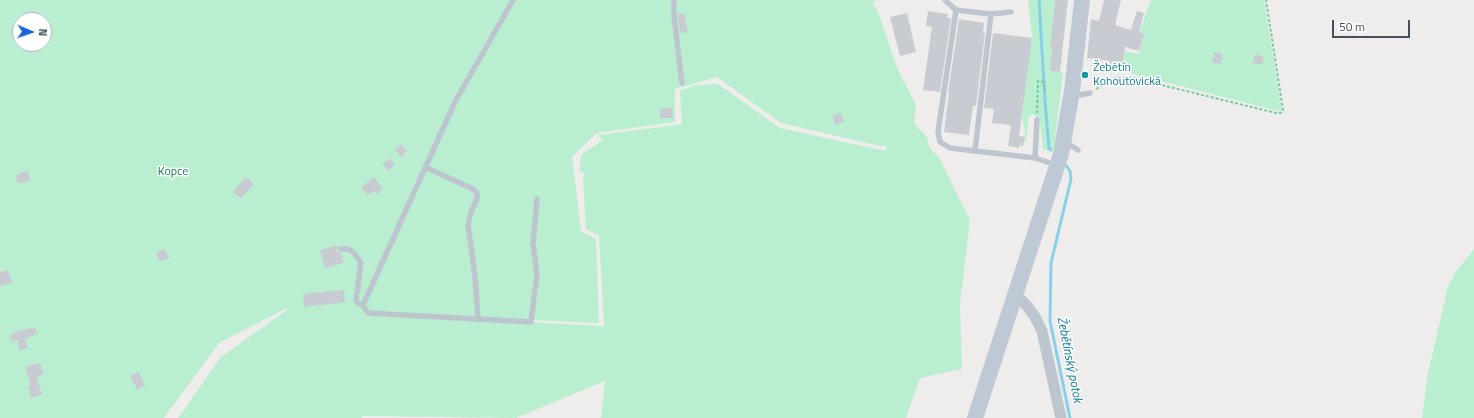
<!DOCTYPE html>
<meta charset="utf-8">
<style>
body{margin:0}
#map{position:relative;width:1474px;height:418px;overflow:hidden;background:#efedec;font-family:"Titillium Web",sans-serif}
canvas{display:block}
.north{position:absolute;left:12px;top:12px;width:40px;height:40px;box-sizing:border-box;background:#fff;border:1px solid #b5b9bd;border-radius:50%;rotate:92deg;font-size:11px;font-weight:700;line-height:16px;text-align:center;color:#454f5a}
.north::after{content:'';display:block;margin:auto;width:14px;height:18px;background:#1a64db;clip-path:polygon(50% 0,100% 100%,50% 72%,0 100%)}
.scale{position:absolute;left:1332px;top:20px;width:78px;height:18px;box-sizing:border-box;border:2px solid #454f5a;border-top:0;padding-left:5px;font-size:12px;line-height:14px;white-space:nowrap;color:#454f5a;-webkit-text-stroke:3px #fff;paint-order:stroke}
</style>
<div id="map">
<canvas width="1474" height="418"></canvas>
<div class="north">N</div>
<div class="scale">50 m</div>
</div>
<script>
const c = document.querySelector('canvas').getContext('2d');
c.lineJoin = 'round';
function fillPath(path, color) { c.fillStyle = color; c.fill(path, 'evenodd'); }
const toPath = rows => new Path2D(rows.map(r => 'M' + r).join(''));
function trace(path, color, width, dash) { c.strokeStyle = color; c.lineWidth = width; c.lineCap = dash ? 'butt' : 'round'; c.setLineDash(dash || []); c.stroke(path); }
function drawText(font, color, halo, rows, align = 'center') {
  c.font = font + ' "Titillium Web",sans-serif'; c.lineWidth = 3; c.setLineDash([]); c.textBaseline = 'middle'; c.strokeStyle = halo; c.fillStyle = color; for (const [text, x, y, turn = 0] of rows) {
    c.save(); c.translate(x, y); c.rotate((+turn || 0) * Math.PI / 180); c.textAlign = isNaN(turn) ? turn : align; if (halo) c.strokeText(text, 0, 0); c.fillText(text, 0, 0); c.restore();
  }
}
const green = toPath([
 [0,0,878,0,873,2,874,7,878,11,897,68,916,105,914,123,927,137,929,147,940,159,970,220,960,304,962,369,920,378,906,418,601,418,605,381,516,418,363,416,361,418,178,418,221,357,288,309,285,309,219,343,164,418,0,418],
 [20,20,44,20,44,44,20,44],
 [717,77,781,123,880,146,886,146,886,151,780,128,718,84,695,85,680,91,682,124,598,135,603,140,582,154,579,171,585,172,583,181,586,229,599,236,604,326,361,313,599,323,596,239,581,231,572,157,597,133,675,122,675,89],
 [1028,0,1055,0,1050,48,1052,48,1050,71,1063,72,1054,148,1049,151,1043,149,1040,122,1039,119,1034,115,1029,115,1026,142,1024,142,1025,133,1021,113,1032,38],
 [1151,0,1264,0,1282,112,1121,71,1124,51,1139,54,1143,34,1139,33],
 [1474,249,1474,418,1422,418,1428,373,1448,287,1455,273]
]);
const stream = toPath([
 [1039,0,1045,101,1049,148,1051,150],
 [1065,164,1070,171,1071,179,1051,263,1050,321,1070,418]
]);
const building = toPath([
 [1055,0,1068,0,1060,72,1050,71,1052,48,1050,48],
 [1104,0,1121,0,1115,25,1131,30,1137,11,1144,13,1139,32,1144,34,1139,51,1125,47,1122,64,1119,63,1117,70,1108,67,1110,61,1087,58,1091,19,1099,21],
 [928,11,948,14,947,18,951,18,940,92,923,90,932,27,926,26],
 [684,13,688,32,680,33,678,14],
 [907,13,916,52,900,56,890,17],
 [959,19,984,23,983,33,985,33,976,106,973,106,969,135,944,132,949,93,948,93],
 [993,33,1032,38,1019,136,1025,137,1023,146,1019,145,1019,148,1008,146,1011,125,992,123,994,109,984,108],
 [1215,52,1223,55,1221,64,1212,62],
 [1255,54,1264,57,1262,65,1253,63],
 [672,108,673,118,660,118,660,109],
 [841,113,844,122,835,125,833,115],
 [401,144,407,151,401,157,395,150],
 [389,158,395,164,389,171,383,165],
 [28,171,30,181,17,183,16,175,19,174,18,173],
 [246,177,254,184,241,198,233,192],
 [374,177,383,189,377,194,374,191,368,195,361,187],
 [338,245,337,251,341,253,344,263,325,268,320,250],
 [165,249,169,258,159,261,156,252],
 [8,270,12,283,0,286,0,272],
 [344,290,345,302,304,307,303,294],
 [35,327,37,334,25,339,28,348,20,351,17,340,12,342,10,335,15,333,15,332],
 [40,363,44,374,37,376,42,395,31,398,28,386,31,386,25,367],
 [138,372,145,385,137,389,130,376]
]);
const path = toPath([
 [1096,89,1115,78,1133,78,1276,113,1281,113,1283,110,1266,0],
 [1037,113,1038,81,1044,82,1045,91]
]);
const lane = toPath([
 [674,0,674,16,682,83],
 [945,0,956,10,991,14,1011,12],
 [956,10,938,132,940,142,950,148,1035,158,1056,165],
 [1074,96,1090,93],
 [1064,141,1078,150],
 [975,151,991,14],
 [1035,158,1037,120],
 [425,167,473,189,477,193,477,199,471,212,468,225,475,277,478,319],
 [341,249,348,249,353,252,361,263,356,300,359,304,363,305,368,313,531,322,537,273,533,244,537,199],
 [363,305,455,102,513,0]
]);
const street = toPath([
 [1014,297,1020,299,1028,307,1035,317,1042,331,1061,418]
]);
const secondary = toPath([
 [975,418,1061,154,1072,91,1082,0]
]);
const markers = [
 [1085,75,4,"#0f9aa8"]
];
const cultureNames = [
 ["Žebětín",1093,68],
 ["Kohoutovická",1093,82]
];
const parkNames = [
 ["Kopce",173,172]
];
const waterNames = [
 ["Žebětínský potok",1069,360,79]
];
fillPath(green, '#baeed1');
trace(stream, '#87d0ea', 3);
fillPath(building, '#c9cbd2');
trace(path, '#73cba4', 2, [3, 2]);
trace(lane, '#bdc6cf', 5.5);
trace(street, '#bdc6cf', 11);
trace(secondary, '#bfc9d6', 16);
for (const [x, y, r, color] of markers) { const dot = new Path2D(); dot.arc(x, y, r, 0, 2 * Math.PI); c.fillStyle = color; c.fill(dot); trace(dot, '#fff', 1.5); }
drawText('12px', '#0d838f', '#fff', cultureNames, 'left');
drawText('12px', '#177a4e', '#fff', parkNames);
drawText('italic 13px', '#0d7da4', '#fff', waterNames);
</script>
